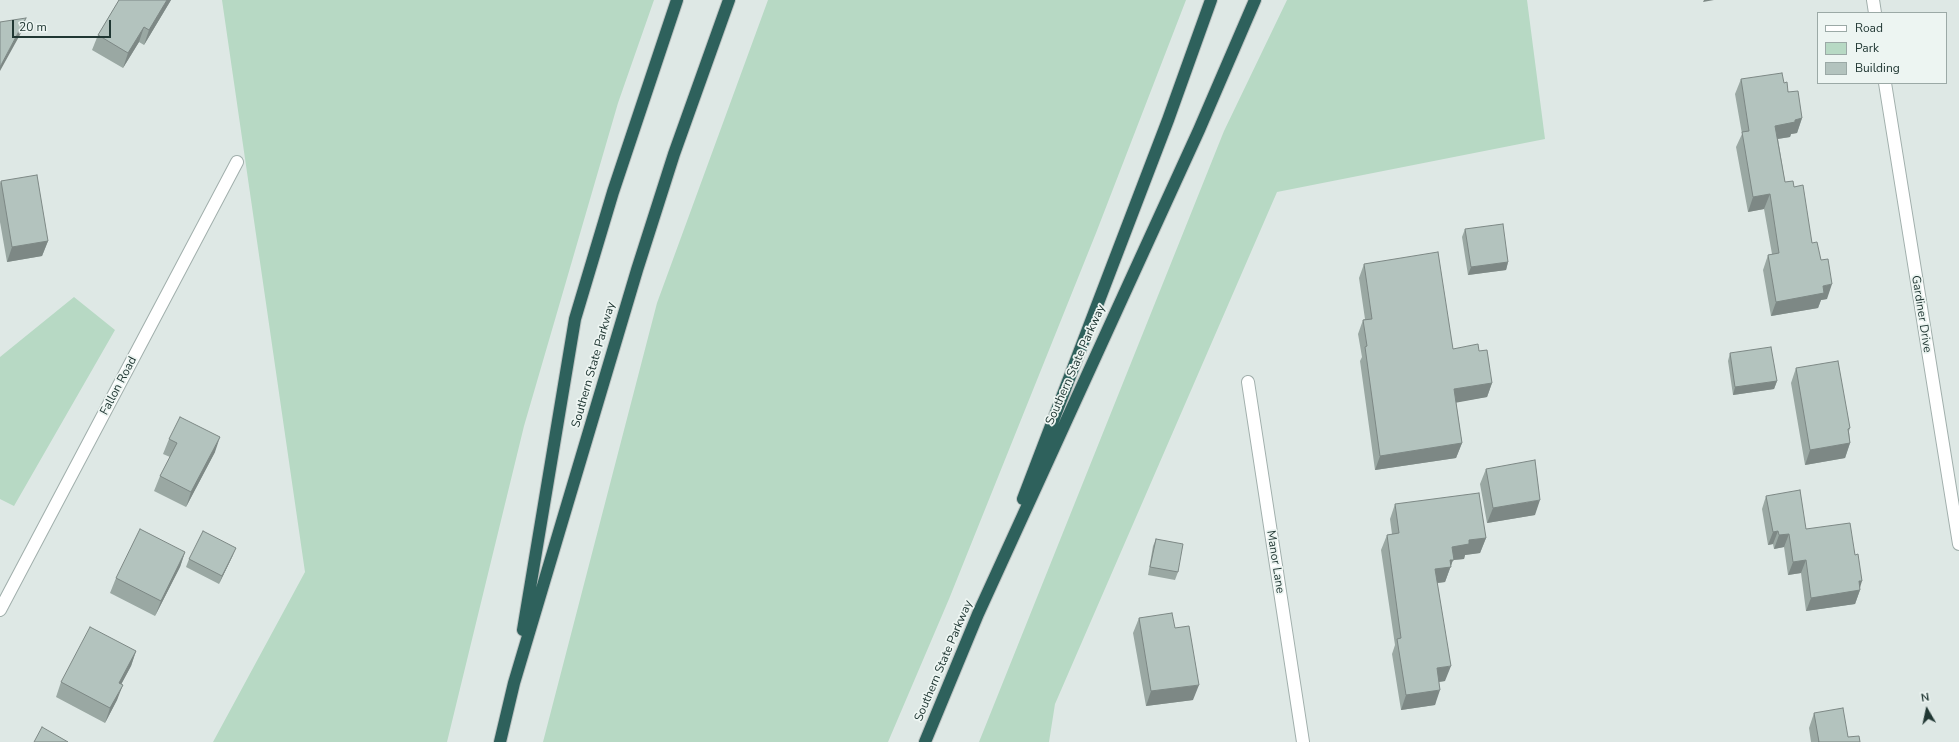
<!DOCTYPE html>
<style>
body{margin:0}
#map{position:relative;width:1959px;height:742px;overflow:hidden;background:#dee8e5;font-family:"Nunito Sans",sans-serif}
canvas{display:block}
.legend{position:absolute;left:1817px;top:12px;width:130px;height:72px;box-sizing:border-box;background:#edf5f2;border:1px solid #9ba9a6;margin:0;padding:5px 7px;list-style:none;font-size:12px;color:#203733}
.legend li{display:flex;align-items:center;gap:8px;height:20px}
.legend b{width:20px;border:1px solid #9ba9a6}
.north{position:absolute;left:1907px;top:690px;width:40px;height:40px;-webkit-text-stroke:3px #edf5f2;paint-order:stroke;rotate:351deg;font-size:11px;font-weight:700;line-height:16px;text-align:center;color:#203733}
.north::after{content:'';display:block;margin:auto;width:14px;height:18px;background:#203733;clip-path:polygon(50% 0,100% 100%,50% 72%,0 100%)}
.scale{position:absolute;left:12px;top:20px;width:99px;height:18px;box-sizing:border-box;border:2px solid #203733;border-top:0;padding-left:5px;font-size:12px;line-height:14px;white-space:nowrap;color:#203733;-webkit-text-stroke:3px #edf5f2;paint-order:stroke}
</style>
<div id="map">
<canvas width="1959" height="742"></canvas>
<ul class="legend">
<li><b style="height:5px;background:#fff"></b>Road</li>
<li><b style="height:11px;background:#b7d9c4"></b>Park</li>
<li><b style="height:11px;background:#b3c3be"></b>Building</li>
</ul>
<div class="north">N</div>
<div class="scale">20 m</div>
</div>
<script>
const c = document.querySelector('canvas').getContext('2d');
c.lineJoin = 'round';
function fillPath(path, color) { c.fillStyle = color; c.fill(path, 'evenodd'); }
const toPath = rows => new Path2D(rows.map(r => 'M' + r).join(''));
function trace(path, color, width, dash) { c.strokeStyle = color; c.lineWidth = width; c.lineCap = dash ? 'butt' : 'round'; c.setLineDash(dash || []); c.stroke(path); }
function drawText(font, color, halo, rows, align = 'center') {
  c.font = font + ' "Nunito Sans",sans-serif'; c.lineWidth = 3.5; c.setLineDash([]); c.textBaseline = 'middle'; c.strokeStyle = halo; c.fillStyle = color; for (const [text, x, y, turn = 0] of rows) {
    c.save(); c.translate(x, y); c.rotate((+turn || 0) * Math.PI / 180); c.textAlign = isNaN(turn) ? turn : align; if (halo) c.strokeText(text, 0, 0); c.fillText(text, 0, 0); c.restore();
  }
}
const green = toPath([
 [222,0,654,0,618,103,524,426,447,742,213,742,305,572],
 [768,0,1186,0,1096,233,949,599,888,742,543,742,657,303],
 [1287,0,1527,0,1545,139,1277,192,1055,704,1049,742,979,742,1224,131],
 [74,297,115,330,14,506,0,499,0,357]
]);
const street = toPath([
 [1873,0,1875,13],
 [1885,83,1959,544],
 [1248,382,1303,742],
 [0,610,237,162]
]);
const highway = toPath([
 [1023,499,1168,120,1211,0],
 [523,630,575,319,613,192,677,0],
 [500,742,514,683,637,270,674,154,729,0],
 [925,742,978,614,1199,130,1255,0]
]);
const wall = toPath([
 [119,0,171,0,144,45,139,42,123,68,92,50,98,35],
 [1741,79,1784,83,1802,118,1797,133,1791,134,1790,137,1778,139,1785,182,1794,187,1812,243,1827,299,1821,300,1818,308,1771,316,1763,270,1768,255,1772,254,1764,209,1748,212,1736,147,1742,134,1735,94],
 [1,181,48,241,42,256,7,262,0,222,0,183],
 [1465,229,1508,262,1506,270,1468,275,1462,237],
 [1364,264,1453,349,1479,351,1492,383,1487,397,1456,402,1462,443,1456,458,1375,470,1360,361,1362,357,1358,334,1363,320,1365,319,1359,278],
 [1730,353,1777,381,1774,389,1733,395,1728,361],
 [1796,368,1850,428,1849,431,1850,443,1845,458,1805,465,1791,383],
 [169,439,215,452,186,507,154,491,160,476,170,457,163,454],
 [1486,469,1535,515,1487,523,1480,484],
 [1766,496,1806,529,1860,588,1860,590,1855,604,1806,611,1801,573,1788,575,1784,547,1774,549,1773,544,1768,545,1762,509],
 [1395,504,1486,538,1480,553,1465,555,1464,559,1453,560,1445,582,1437,583,1445,681,1439,682,1435,705,1401,710,1392,654,1395,645,1381,550,1387,535,1392,534,1390,519],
 [1156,539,1178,572,1175,580,1148,575,1153,546],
 [185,552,180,567,155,616,110,593,116,578],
 [233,555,219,584,186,567,189,559],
 [1139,618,1175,628,1193,700,1146,706,1133,633],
 [136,651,131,666,121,684,117,700,105,723,56,697,61,682],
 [1814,713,1848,737,1860,742,1811,742,1809,728]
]);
const shadedWall = toPath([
 [167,0,171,0,144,45,149,30],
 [1704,0,1714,0,1703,2],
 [26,18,21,33,0,71,0,67],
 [144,27,139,42,123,68,128,53],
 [1802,118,1797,133,1791,134,1790,137,1770,140,1775,126,1795,120],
 [1770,194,1764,209,1748,212,1753,197],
 [48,241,42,256,7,262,12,247],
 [1508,262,1506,270,1468,275,1471,267],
 [1832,284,1827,299,1821,300,1818,308,1771,316,1776,302,1823,286],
 [1777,381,1774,389,1733,395,1735,387],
 [1492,383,1487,397,1449,404,1454,389],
 [220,437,215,452,186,507,191,492],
 [1462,443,1456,458,1375,470,1380,456],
 [1850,443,1845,458,1805,465,1810,450],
 [1540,500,1535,515,1487,523,1493,508],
 [1778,531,1773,544,1768,545,1773,532],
 [1789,534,1784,547,1774,549,1779,535],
 [1486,538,1480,553,1465,555,1464,559,1453,560,1445,582,1429,584,1435,569,1452,547,1469,540],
 [236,548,233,555,219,584,222,576],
 [185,552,180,567,155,616,161,601],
 [1806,560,1801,573,1788,575,1793,562],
 [1859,581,1862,581,1859,591,1860,590,1855,604,1806,611,1811,598],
 [136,651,131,666,114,698,119,683],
 [1451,666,1445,681,1431,683,1437,668],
 [123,685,117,700,105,723,110,708],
 [1199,685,1193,700,1146,706,1151,691],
 [1440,690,1435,705,1401,710,1406,695]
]);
const building = toPath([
 [119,0,167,0,149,30,144,27,128,53,98,35,119,0],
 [26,18,0,67,0,22,26,18],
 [1782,73,1784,83,1787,82,1788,92,1798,91,1802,118,1795,120,1795,122,1775,126,1785,182,1793,181,1794,187,1803,185,1812,243,1817,242,1821,260,1828,259,1832,284,1823,286,1824,293,1776,302,1768,255,1779,253,1770,194,1753,197,1742,132,1749,131,1741,79,1782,73],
 [37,175,48,241,12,247,1,181,37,175],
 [1503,224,1508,262,1471,267,1465,229,1503,224],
 [1438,252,1453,349,1478,344,1479,351,1487,350,1492,383,1454,389,1462,443,1380,456,1365,347,1367,346,1363,320,1372,319,1364,264,1438,252],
 [1771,347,1777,381,1735,387,1730,353,1771,347],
 [1838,361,1850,428,1848,429,1850,443,1810,450,1796,368,1838,361],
 [180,417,220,437,191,492,160,476,177,443,169,439,180,417],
 [1535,460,1540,500,1493,508,1486,469,1535,460],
 [1800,490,1806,529,1850,523,1855,555,1858,554,1862,581,1859,581,1860,590,1811,598,1806,560,1793,562,1789,534,1779,535,1778,531,1773,532,1766,496,1800,490],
 [1479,493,1486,538,1469,540,1469,544,1452,547,1454,560,1450,560,1451,567,1435,569,1451,666,1437,668,1440,690,1406,695,1397,639,1401,638,1387,535,1399,533,1395,504,1479,493],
 [140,529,185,552,161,601,116,578,140,529],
 [203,531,236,548,222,576,189,559,203,531],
 [1156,539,1183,544,1178,572,1150,567,1156,539],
 [1172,613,1175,628,1189,626,1199,685,1151,691,1139,618,1172,613],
 [90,627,136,651,119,683,123,685,110,708,61,682,90,627],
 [1843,708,1848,737,1859,736,1860,742,1818,742,1819,742,1814,713,1843,708],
 [42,727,68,742,34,742,42,727]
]);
const streetNames = [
 ["Gardiner Drive",1921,314,81],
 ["Southern State Parkway",594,365,-74],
 ["Southern State Parkway",1076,365,-66],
 ["Fallon Road",119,386,-62],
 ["Manor Lane",1275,562,81],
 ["Southern State Parkway",944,661,-67]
];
fillPath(green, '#b7d9c4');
trace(street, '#a1afac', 14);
trace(highway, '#bcc3c2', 14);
trace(street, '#fff', 12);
trace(highway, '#2e615c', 12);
fillPath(wall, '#9aa8a3');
fillPath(shadedWall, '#7d8885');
fillPath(building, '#b3c3be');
trace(building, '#7d8885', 1);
drawText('12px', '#203733', '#edf5f2', streetNames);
</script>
